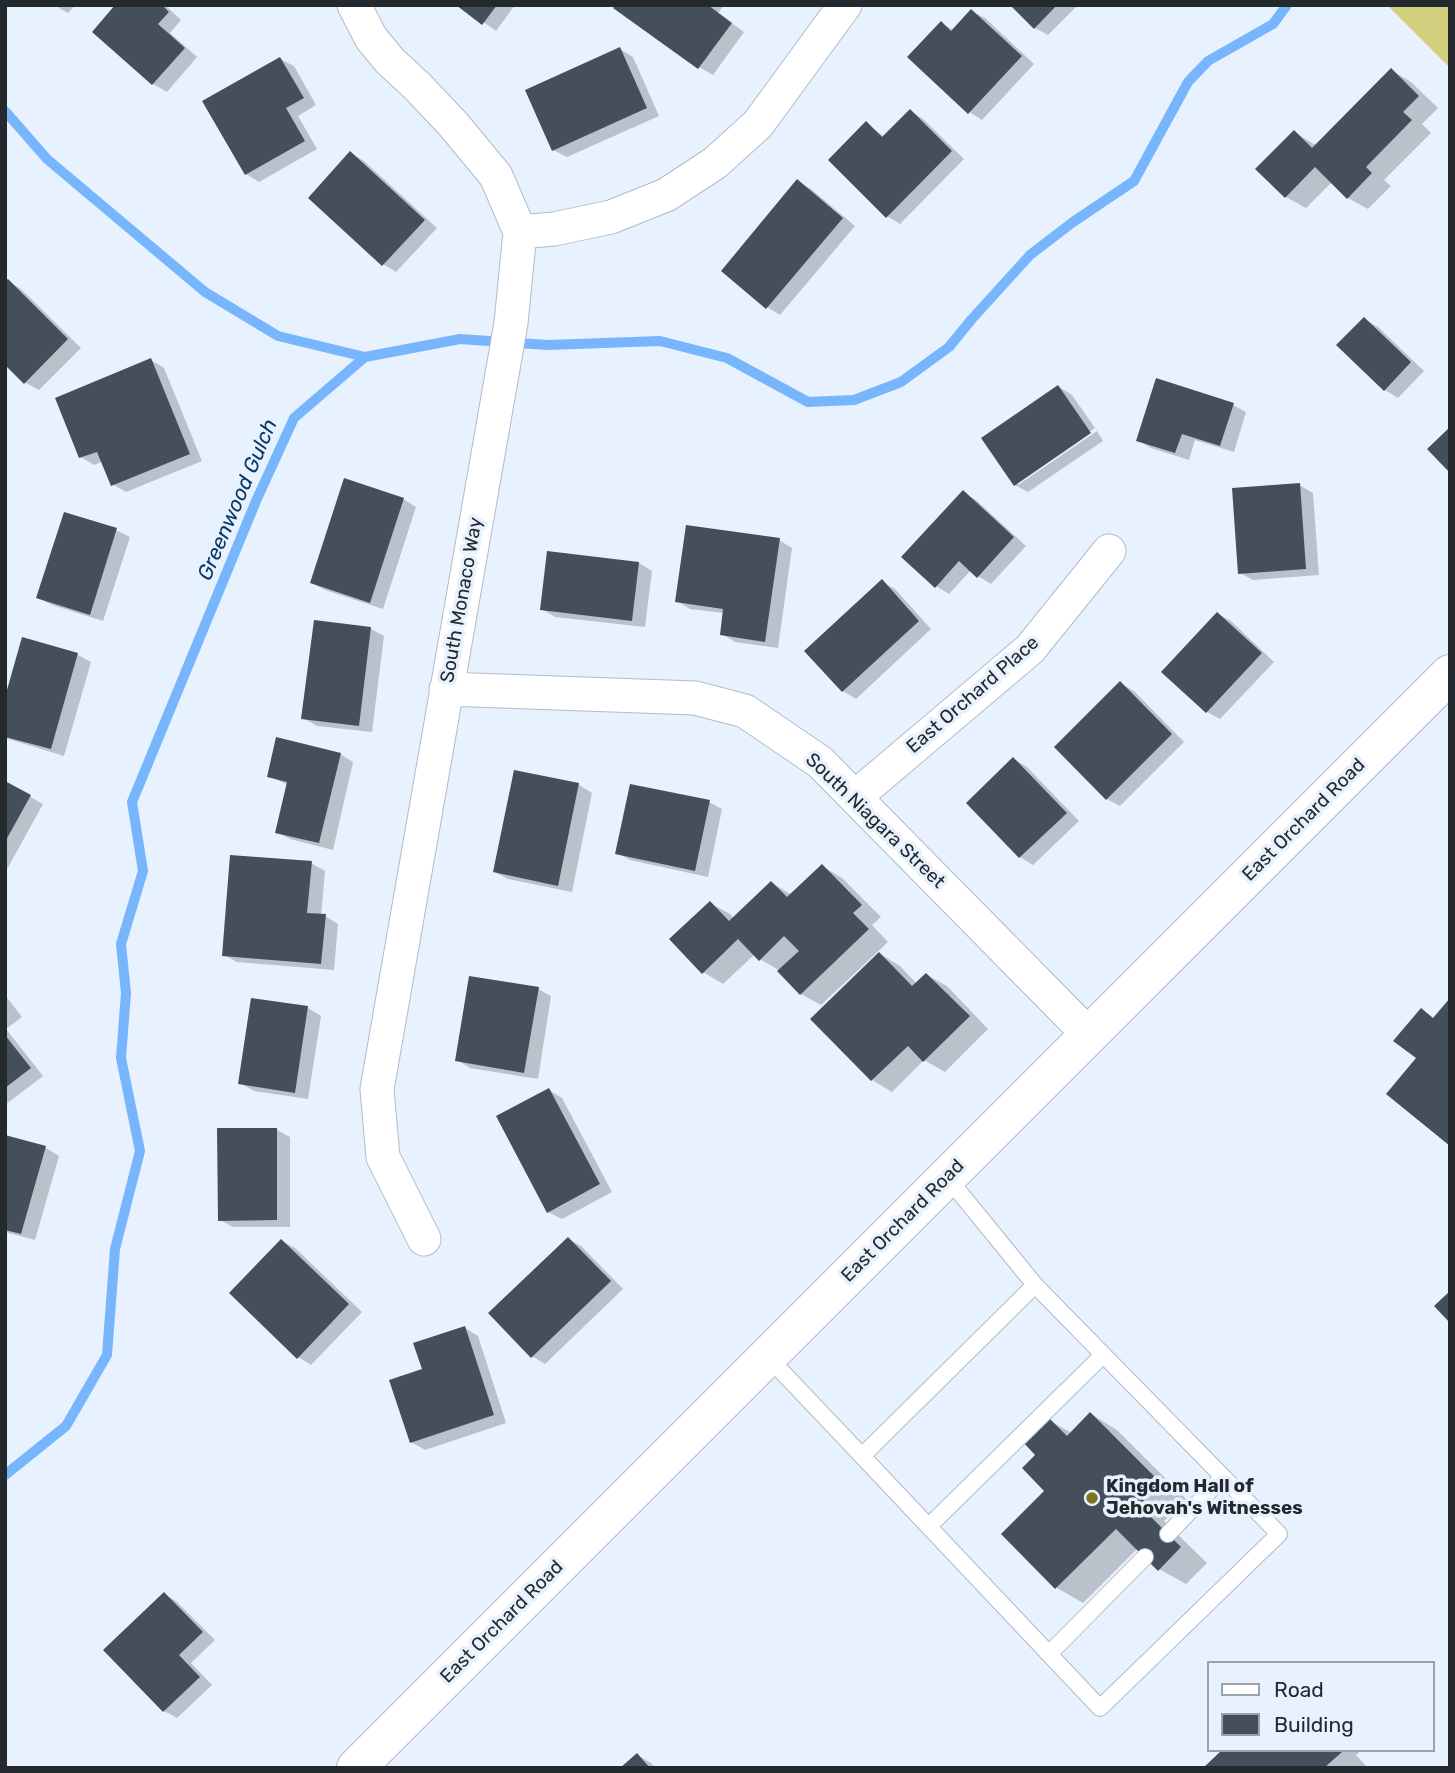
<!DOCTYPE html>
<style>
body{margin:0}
#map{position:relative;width:1455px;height:1773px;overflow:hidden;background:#e8f2fe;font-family:Rubik,sans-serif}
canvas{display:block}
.frame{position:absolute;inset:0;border:7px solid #24292e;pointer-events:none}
.legend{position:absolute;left:1207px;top:1661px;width:228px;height:91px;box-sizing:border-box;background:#e8f2fe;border:2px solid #9aa2ab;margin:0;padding:9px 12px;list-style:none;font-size:21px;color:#24292e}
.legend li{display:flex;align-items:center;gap:14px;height:35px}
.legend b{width:35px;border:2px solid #9aa2ab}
</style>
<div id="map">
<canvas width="1455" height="1773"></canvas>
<div class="frame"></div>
<ul class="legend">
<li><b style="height:9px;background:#fff"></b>Road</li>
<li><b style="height:19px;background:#454f5b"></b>Building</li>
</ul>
</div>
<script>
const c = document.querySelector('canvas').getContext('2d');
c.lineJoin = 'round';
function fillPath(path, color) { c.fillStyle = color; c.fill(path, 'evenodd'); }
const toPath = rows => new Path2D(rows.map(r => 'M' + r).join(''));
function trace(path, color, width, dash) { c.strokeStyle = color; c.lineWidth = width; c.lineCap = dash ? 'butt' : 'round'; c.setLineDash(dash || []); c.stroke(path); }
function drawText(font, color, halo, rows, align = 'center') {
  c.font = font + ' Rubik,sans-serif'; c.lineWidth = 7; c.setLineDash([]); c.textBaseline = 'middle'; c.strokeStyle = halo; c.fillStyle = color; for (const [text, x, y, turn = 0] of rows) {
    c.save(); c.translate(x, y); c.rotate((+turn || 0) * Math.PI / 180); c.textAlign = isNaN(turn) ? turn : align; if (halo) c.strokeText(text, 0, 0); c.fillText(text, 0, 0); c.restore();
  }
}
const green = toPath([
 [1387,5,1450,5,1450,68]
]);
const shadow = toPath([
 [54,5,75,5,68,13],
 [117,5,165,5,181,20,170,33,197,57,167,92,153,84,94,32],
 [459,5,515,5,496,31],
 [618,5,724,5,718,13,744,32,713,75,699,67,616,8],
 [1012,5,1078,5,1048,35,1035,28],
 [971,11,985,18,1034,64,982,120,969,112,941,23,953,30],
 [620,49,633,57,659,116,567,157,553,150],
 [280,59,294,66,316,105,298,116,317,149,259,182,246,174],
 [1391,70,1411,82,1438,108,1422,124,1431,133,1384,180,1391,186,1368,209,1348,198,1332,182,1306,208,1286,197,1294,132,1317,146],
 [910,111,923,119,964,159,900,224,887,216,866,124,885,137],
 [351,153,364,161,437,228,396,272,383,264],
 [797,182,811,189,855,226,780,315,767,307],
 [8,281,21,289,81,348,39,390,26,383,5,362],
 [1364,319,1378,327,1424,371,1398,398,1385,390],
 [151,360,164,368,202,461,126,492,112,484,103,461,94,465,81,457],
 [1059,387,1072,395,1095,428,1018,481,1018,485,1097,431,1103,441,1028,492,1015,485],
 [1233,405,1246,412,1234,452,1195,440,1189,460,1151,448,1138,440],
 [1299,485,1313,493,1319,575,1253,580,1240,573],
 [963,493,976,500,1026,546,991,584,978,576,971,570,949,594,936,586],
 [403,499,416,507,383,609,325,590,312,583],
 [116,530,130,537,103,621,52,605,38,598],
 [779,540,792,548,778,648,735,642,722,634,724,613,690,609,677,601],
 [639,563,652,571,645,627,555,617,542,609],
 [882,582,895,589,931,629,856,699,843,691,807,652],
 [1218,614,1231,621,1274,662,1220,719,1207,712],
 [371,629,384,636,372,732,317,726,303,718],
 [24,640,78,655,91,662,64,756,5,738,5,703],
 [1120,683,1134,691,1184,742,1120,806,1107,799],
 [340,754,353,762,333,850,290,839,277,832,288,785,269,776],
 [1014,759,1027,767,1079,821,1033,865,1020,857],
 [515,772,579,785,592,793,572,892,508,879,495,872],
 [5,783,43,804,5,873],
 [709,802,722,809,708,877,630,860,617,853],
 [311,863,325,871,321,916,325,916,338,924,334,970,237,962,224,955],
 [822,866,842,878,881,917,872,925,888,942,821,1005,801,994,780,971,760,959,755,954,723,984,703,972,710,903,730,914,734,919,772,883,792,895],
 [880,954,900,966,917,984,927,975,947,986,988,1029,945,1072,924,1060,892,1092,872,1080,813,1019],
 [538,989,551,996,538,1079,470,1068,457,1060],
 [5,995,22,1017,6,1029,43,1076,5,1105],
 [253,1000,308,1008,321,1016,308,1099,254,1091,240,1083],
 [549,1090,562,1098,612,1192,562,1219,548,1212],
 [277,1130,290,1137,290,1227,233,1227,220,1220],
 [5,1137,46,1148,59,1156,35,1240,5,1232],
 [568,1239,581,1246,623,1289,545,1364,532,1356],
 [282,1241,295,1248,362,1312,311,1365,298,1357],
 [465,1328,478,1336,506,1423,425,1450,411,1442],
 [1091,1414,1117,1430,1186,1499,1164,1521,1207,1563,1186,1584,1159,1569,1138,1548,1083,1603,1057,1588,1003,1534,1047,1491,1038,1455,1048,1420,1072,1433],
 [164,1594,177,1602,215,1640,191,1663,212,1685,177,1718,164,1711],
 [1224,1750,1362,1750,1356,1755,1368,1768,1205,1768],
 [637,1755,651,1763,655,1768,622,1768]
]);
const stream = toPath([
 [5,111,47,159,205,292,278,336,365,357],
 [5,1475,66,1426,107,1355,115,1249,140,1151,121,1058,126,993,121,944,143,871,132,802,256,501,294,418,365,357,460,339,548,345,660,341,727,358,808,402,854,400,901,382,949,347,971,320,1030,255,1073,222,1134,181,1188,82,1208,61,1273,24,1287,5]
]);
const building = toPath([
 [115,5,162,5,169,12,158,24,185,48,152,85,92,32],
 [456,5,497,5,482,25],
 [616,5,708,5,732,23,698,69,613,8],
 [1010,5,1057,5,1034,29],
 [971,9,1022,56,968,114,907,57,941,21,951,31],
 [620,47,647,108,552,151,525,90],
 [280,57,304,98,286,108,305,141,245,175,202,101],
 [1391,68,1419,96,1403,112,1412,120,1366,167,1372,173,1347,199,1315,167,1285,198,1255,169,1294,130,1312,148],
 [910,109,952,151,886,218,828,160,866,121,882,137],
 [350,151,425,220,382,266,308,198],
 [797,179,843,218,766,309,721,271],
 [8,279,68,339,24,384,5,365,5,281],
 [1364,317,1411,362,1384,391,1336,345],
 [151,358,190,454,111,486,97,452,79,458,55,398],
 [1156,378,1234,403,1220,446,1182,434,1175,453,1136,441],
 [1058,385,1091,433,1014,486,981,438],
 [1450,427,1450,473,1427,449],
 [344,478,404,498,370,603,310,583],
 [1300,483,1306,569,1238,574,1232,488],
 [963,490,1014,537,977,578,959,561,935,588,901,557],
 [64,512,117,528,90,615,36,598],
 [686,525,780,538,765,642,720,635,723,609,675,602],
 [547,551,639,562,632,621,540,610],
 [882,579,919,621,842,692,804,651],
 [1217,612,1262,653,1206,713,1161,672],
 [314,620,371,627,359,726,301,719],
 [22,637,78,653,51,749,5,737,5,697],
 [1120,681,1172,734,1106,800,1054,747],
 [276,737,341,753,319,843,275,833,287,782,267,777],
 [1013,757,1067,813,1019,858,966,803],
 [514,770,579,783,558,886,493,872],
 [5,781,31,795,5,842],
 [630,784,710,800,695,871,615,854],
 [230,855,312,861,307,913,326,914,321,964,222,956],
 [822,864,862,905,853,913,869,929,800,995,777,971,799,951,784,936,759,961,738,939,702,974,669,939,710,901,729,921,771,881,787,897],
 [879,952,912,986,926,973,970,1016,923,1062,908,1046,871,1081,810,1019],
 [469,976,539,987,524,1073,455,1061],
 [251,998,308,1006,295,1093,238,1084],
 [1450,998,1450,1146,1386,1094,1416,1058,1393,1041,1421,1008,1433,1018],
 [5,1035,31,1068,5,1088],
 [549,1088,600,1184,547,1213,496,1116],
 [217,1128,277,1128,277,1220,218,1221],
 [5,1135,46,1146,21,1234,5,1230],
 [568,1237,611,1281,531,1358,488,1313],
 [281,1239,349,1304,297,1359,229,1293],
 [1450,1291,1450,1323,1434,1306],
 [465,1326,494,1415,410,1443,389,1380,422,1369,413,1343],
 [1090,1412,1161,1483,1139,1505,1181,1547,1158,1571,1116,1529,1055,1589,1001,1534,1044,1491,1022,1468,1035,1455,1023,1442,1048,1417,1067,1436],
 [164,1592,203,1632,179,1655,200,1677,163,1712,103,1650],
 [1222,1750,1341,1750,1342,1752,1324,1768,1203,1768],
 [637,1753,650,1768,620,1768]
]);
const service = toPath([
 [768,1357,862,1456,1035,1285,947,1177],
 [862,1456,1100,1708,1279,1534,1035,1285],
 [929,1526,1103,1355],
 [1168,1534,1223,1477],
 [1049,1654,1145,1557]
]);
const minor = toPath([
 [354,5,371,38,390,61,417,86,453,124,496,176,520,232,511,323,377,1089,383,1157,424,1239],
 [520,232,554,229,611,217,666,195,715,163,758,124,845,5],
 [446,689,695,698,745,711,820,762,1089,1035],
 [855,797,1030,649,1109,551]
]);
const secondary = toPath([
 [356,1768,1450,674]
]);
const markers = [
 [1092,1498,7,"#7b771d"]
];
const streetNames = [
 ["South Monaco Way",462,600,-80],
 ["East Orchard Place",973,695,-41],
 ["East Orchard Road",1304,820,-45],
 ["South Niagara Street",875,821,44],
 ["East Orchard Road",903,1221,-45],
 ["East Orchard Road",502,1622,-45]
];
const poiNames = [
 ["Kingdom Hall of",1106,1487],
 ["Jehovah's Witnesses",1106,1509]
];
const waterNames = [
 ["Greenwood Gulch",238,500,-67]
];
fillPath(green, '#d1cf7e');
fillPath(shadow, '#0003');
trace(stream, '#77b6fc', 10);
fillPath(building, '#454f5b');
trace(service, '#b0bcca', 18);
trace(minor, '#b0bcca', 35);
trace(secondary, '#b0bcca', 40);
trace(service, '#fff', 16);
trace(minor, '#fff', 33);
trace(secondary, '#fff', 38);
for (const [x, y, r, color] of markers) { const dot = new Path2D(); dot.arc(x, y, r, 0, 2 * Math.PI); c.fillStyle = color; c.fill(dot); trace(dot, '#e8f2fe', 2.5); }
drawText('19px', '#24292e', '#e8f2fe', streetNames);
drawText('bold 19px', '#24292e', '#e8f2fe', poiNames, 'left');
drawText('italic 21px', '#0a3763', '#e8f2fe', waterNames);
</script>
